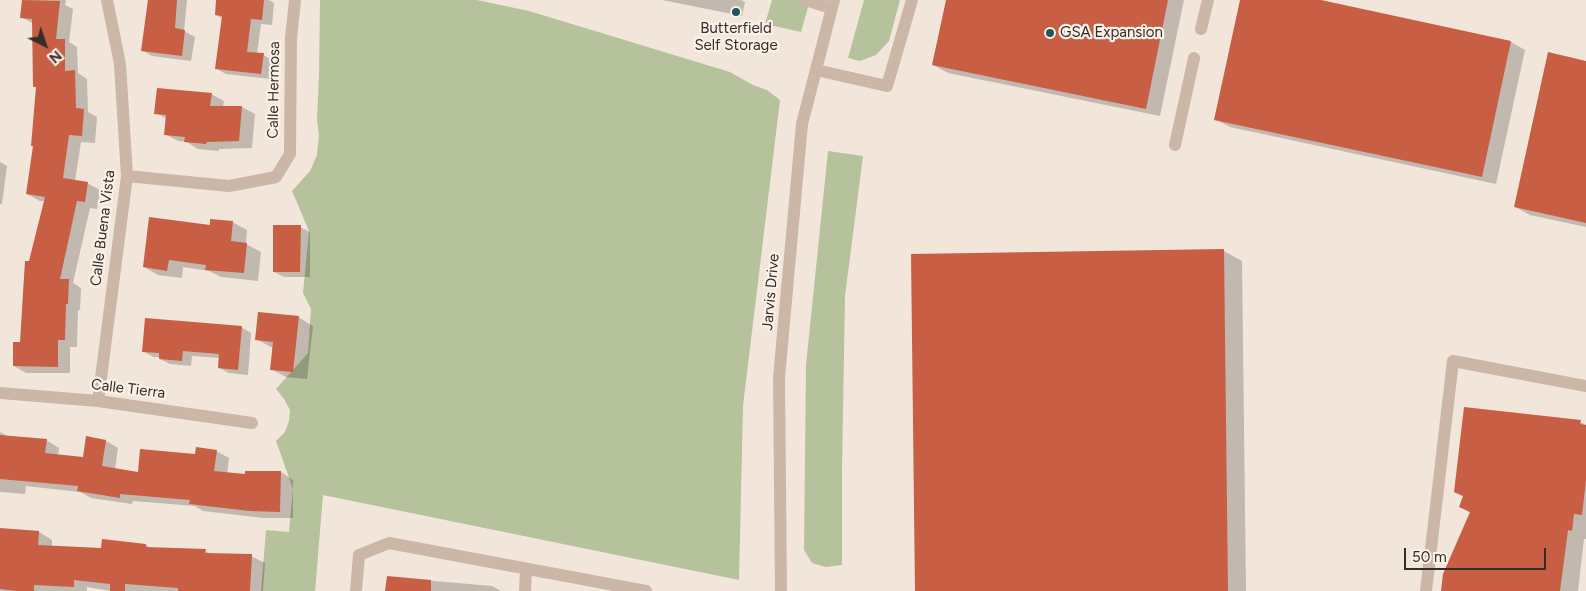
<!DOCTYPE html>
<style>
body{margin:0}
#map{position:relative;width:1586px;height:591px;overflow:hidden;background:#f2e6db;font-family:Figtree,sans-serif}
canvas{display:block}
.north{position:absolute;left:20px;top:20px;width:50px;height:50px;-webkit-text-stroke:4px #faf1e8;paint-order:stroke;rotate:139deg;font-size:14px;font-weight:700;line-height:20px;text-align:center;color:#372c28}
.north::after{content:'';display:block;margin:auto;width:18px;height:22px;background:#372c28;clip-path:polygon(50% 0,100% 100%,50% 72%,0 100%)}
.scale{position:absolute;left:1404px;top:548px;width:142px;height:22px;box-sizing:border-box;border:2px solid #372c28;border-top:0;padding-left:6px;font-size:15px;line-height:18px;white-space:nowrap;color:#372c28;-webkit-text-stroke:4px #faf1e8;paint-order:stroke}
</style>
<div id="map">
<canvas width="1586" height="591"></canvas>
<div class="north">N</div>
<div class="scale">50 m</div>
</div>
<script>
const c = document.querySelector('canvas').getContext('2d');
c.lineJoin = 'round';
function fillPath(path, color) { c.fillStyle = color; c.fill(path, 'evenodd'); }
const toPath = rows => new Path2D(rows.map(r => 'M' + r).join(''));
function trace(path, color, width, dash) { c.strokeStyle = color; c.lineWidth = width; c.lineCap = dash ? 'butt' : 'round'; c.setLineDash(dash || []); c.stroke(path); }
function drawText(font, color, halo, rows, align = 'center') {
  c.font = font + ' Figtree,sans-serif'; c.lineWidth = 4.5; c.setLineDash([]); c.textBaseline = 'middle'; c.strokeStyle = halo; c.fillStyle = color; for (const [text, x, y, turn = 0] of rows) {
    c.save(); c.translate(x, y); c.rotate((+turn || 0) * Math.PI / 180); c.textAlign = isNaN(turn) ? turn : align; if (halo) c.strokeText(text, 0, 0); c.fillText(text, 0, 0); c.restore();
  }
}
const green = toPath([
 [320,0,477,0,529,11,730,72,753,85,767,90,780,100,743,406,739,580,323,495,315,591,261,591,266,530,289,532,293,489,276,441,285,432,289,421,290,410,284,399,276,389,308,353,311,309,303,293,309,231,292,191,310,171,317,155,319,135,317,120,319,76],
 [772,0,810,0,801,32,765,24],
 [864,0,900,0,889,41,876,55,860,61,848,58],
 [828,151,863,156,845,296,842,470,842,565,826,567,812,563,804,550,806,365]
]);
const shadow = toPath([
 [23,0,66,0,65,5,73,9,69,42,77,47,78,73,87,79,88,112,97,117,95,143,81,142,75,181,87,183,100,190,97,209,90,208,73,283,81,288,80,310,78,310,77,347,70,347,70,373,26,373,14,366,22,343,30,263,45,201,40,201,27,194,34,147,32,146,37,87,34,86,34,24,21,17],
 [148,0,187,0,184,31,195,37,191,61,152,56,142,50],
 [217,0,269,0,274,3,272,25,261,24,257,54,263,55,273,60,271,79,226,74,217,69,223,19,216,15],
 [662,0,741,0,745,2,742,16],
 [947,0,1184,0,1160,116,948,73,933,65],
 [1241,0,1315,0,1511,42,1525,50,1496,184,1230,127,1215,119],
 [1586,62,1586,227,1530,215,1515,207],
 [211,94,224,101,223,107,242,107,255,114,252,148,219,149,219,151,198,149,187,142,178,141,165,134,167,119,156,113],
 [0,162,7,166,2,204,0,204],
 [232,222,247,230,246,244,261,252,258,281,221,277,209,271,183,267,182,278,158,275,144,267,211,226],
 [300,227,310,232,310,277,284,277,274,272],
 [1224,251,1242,261,1246,591,916,591],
 [298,317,313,326,307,379,286,377,271,369,273,348,256,339],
 [241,327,251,333,248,375,229,373,219,368,220,358,192,356,191,366,170,364,160,359,160,357,153,357,143,351],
 [1580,422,1586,425,1586,539,1584,539,1578,591,1443,591,1471,513,1460,507,1464,497,1455,492],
 [0,432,9,437,46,440,59,448,58,456,84,458,106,441,118,448,115,469,139,473,196,455,216,451,229,458,227,474,246,476,281,472,293,480,293,518,264,518,203,511,195,506,133,501,132,504,91,498,80,492,26,486,25,494,0,492],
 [0,529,39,532,52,540,52,547,102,549,103,541,146,545,151,548,205,551,211,554,251,556,265,563,263,591,111,591,87,587,87,591,0,591],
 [388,577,492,586,501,591,387,591]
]);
const building = toPath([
 [22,0,60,1,56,39,65,39,65,71,75,70,76,108,84,109,82,136,69,135,63,178,88,182,85,202,77,201,60,279,69,279,68,304,66,304,65,340,58,340,58,367,13,366,13,342,20,342,25,261,29,261,45,197,26,194,33,146,31,146,36,87,33,87,32,19,20,18],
 [148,0,177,0,175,28,185,30,182,56,141,51],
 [216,0,264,0,262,20,251,19,247,52,264,53,261,74,215,69,222,16,215,15],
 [946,0,1168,0,1146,109,932,65],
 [1240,0,1321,0,1511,41,1482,177,1214,120],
 [1548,52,1586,61,1586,223,1514,207],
 [157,88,212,93,210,106,242,106,239,141,207,142,206,144,184,142,185,137,164,135,166,115,154,114],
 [149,217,210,225,210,219,233,221,231,241,247,243,244,273,205,270,206,265,169,260,167,271,143,267],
 [273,225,301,225,300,272,273,272],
 [1224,249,1228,591,915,591,911,254],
 [258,312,299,316,293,372,270,370,273,342,255,340],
 [145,318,242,326,238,370,218,368,219,354,183,351,182,361,159,359,159,353,142,352],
 [1464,407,1581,420,1580,424,1586,425,1586,480,1582,515,1574,514,1572,531,1568,530,1560,591,1441,591,1443,574,1470,512,1459,507,1463,496,1454,492],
 [0,435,47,439,45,453,83,457,86,436,106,440,102,466,138,472,140,449,195,454,196,447,217,450,214,471,245,474,245,471,281,471,280,512,250,511,189,504,190,500,120,494,120,498,77,491,78,486,0,479],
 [0,528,39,531,38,545,101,548,102,539,146,544,146,547,206,549,205,553,252,554,250,591,178,591,178,588,125,584,125,591,110,591,110,584,74,580,74,587,34,585,34,591,16,591,0,589],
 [387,576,431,580,431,591,385,591]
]);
const minor = toPath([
 [805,0,831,8],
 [1201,29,1208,0],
 [816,70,887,86,912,0],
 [1175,145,1194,58],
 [127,176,229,186,276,177,290,154,291,38,295,0],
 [0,393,98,401,252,423],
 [98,401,127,176,120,64,107,0],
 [356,591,359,555,389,543,646,591],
 [525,591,526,570],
 [781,591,779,378,802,124,834,0],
 [1426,591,1453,361,1586,386]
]);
const markers = [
 [736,12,5,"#1c5859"],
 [1050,33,5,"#1c5859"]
];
const poiNames = [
 ["Butterfield",736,29],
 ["Self Storage",736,46],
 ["GSA Expansion",1060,33,"left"]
];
const streetNames = [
 ["Calle Hermosa",274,90,-89],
 ["Calle Buena Vista",103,228,-83],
 ["Jarvis Drive",771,292,-85],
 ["Calle Tierra",128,389,7]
];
fillPath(green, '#b6c29b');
fillPath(shadow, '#0003');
fillPath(building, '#c85e43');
trace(minor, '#cbb6a7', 12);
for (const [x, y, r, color] of markers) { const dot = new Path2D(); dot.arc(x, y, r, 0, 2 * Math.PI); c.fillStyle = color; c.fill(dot); trace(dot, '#faf1e8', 2); }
drawText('15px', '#372c28', '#faf1e8', poiNames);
drawText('15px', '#372c28', '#faf1e8', streetNames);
</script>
